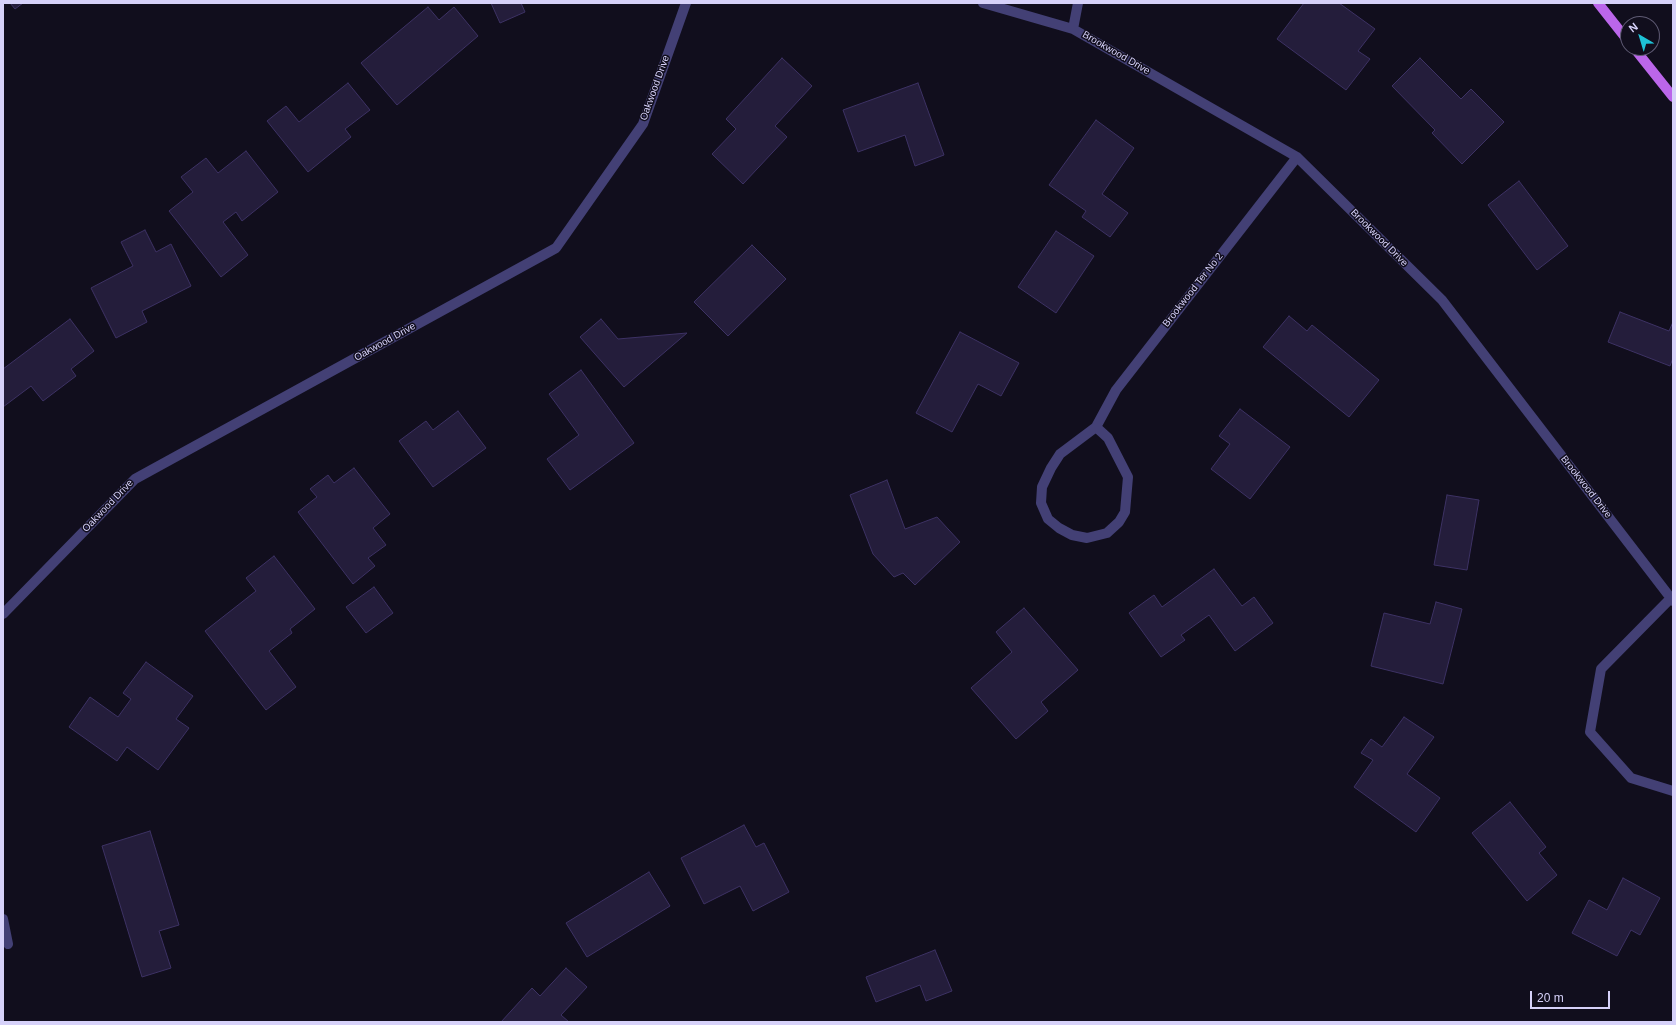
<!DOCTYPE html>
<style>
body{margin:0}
#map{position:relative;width:1676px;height:1025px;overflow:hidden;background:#110e1d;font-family:Arial,sans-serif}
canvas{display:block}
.frame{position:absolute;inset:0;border:4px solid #d6d1f9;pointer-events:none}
.north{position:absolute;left:1620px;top:16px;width:40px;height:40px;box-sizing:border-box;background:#110e1d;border:1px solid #605c75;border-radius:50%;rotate:322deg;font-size:11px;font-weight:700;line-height:16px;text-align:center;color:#d6d1f9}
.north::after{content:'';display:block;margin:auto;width:14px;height:18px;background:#1ec2d7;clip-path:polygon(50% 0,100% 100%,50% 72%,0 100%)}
.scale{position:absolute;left:1530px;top:991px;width:80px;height:18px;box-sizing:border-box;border:2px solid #d6d1f9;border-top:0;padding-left:5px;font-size:12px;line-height:14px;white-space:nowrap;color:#d6d1f9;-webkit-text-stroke:3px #110e1d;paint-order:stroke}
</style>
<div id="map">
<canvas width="1676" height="1025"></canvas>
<div class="frame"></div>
<div class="north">N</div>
<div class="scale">20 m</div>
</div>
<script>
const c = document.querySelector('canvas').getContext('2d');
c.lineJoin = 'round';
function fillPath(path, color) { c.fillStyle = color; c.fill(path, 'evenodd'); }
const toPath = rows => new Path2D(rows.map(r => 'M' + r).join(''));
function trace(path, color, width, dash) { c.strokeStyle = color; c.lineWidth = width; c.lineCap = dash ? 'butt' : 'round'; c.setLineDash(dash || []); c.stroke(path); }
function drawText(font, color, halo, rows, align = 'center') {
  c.font = font + ' Arial,sans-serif'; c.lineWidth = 3; c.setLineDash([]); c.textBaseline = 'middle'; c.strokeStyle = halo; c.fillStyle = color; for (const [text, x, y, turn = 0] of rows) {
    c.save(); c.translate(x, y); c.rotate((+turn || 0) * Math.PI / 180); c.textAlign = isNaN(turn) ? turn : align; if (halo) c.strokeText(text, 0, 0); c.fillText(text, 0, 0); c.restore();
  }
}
const building = toPath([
 [10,3,23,3,15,9,10,3],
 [491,3,521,3,525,12,500,23,491,3],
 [1304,3,1339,3,1375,29,1358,51,1370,59,1346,90,1277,39,1304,3],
 [428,7,439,20,454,7,478,36,397,105,361,63,428,7],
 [782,58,812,86,775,126,787,137,743,184,712,154,736,129,726,119,782,58],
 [1420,58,1461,99,1471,89,1504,122,1462,164,1432,133,1435,130,1392,86,1420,58],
 [348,83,370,110,345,129,351,137,308,172,267,121,286,106,299,122,348,83],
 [918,83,944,155,915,166,905,135,858,152,843,110,918,83],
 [1096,120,1134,148,1102,194,1128,213,1110,237,1082,217,1086,211,1049,185,1096,120],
 [246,151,278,192,242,221,236,212,223,222,248,255,221,277,169,211,193,192,181,177,206,158,218,173,246,151],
 [1519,181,1568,246,1537,270,1488,205,1519,181],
 [145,230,156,252,171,244,191,286,142,311,147,322,116,338,91,288,133,266,121,242,145,230],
 [1056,231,1094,256,1056,313,1018,287,1056,231],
 [752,245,786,279,728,336,694,302,752,245],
 [1620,312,1669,331,1673,322,1673,358,1670,366,1608,342,1620,312],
 [1289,316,1307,331,1312,325,1379,380,1349,417,1263,347,1289,316],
 [70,319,94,351,71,369,76,376,43,401,31,386,3,407,3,369,70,319],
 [601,319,618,339,687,333,624,387,580,337,601,319],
 [960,332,1019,363,1001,396,978,384,952,432,916,413,960,332],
 [581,370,634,443,570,490,547,459,579,435,549,394,581,370],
 [1240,409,1290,447,1250,499,1211,469,1230,444,1219,436,1240,409],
 [458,411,486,448,433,487,399,441,426,421,433,430,458,411],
 [354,468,390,514,373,528,386,545,368,558,375,566,353,584,298,512,317,497,310,489,328,475,334,483,354,468],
 [887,480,905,529,937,517,960,542,915,585,903,573,894,577,873,554,850,495,887,480],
 [1447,495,1479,500,1467,570,1434,565,1447,495],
 [274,556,315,609,290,629,292,633,269,651,296,687,266,710,205,631,256,591,246,578,274,556],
 [1214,569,1242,606,1254,597,1273,623,1235,651,1209,615,1181,635,1185,640,1161,657,1129,613,1154,595,1162,607,1214,569],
 [374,587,393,613,366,633,346,607,374,587],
 [1436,602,1462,609,1443,684,1371,666,1384,613,1430,624,1436,602],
 [1024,608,1078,670,1041,702,1048,711,1016,739,971,688,1012,652,996,632,1024,608],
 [146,662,193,696,176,719,189,728,158,770,127,747,117,761,69,727,90,697,118,717,131,699,123,693,146,662],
 [1404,717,1434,737,1407,774,1440,798,1416,832,1354,787,1373,760,1361,753,1371,739,1382,747,1404,717],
 [1510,802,1546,847,1539,853,1557,875,1527,901,1472,833,1510,802],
 [744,825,756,847,764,843,789,892,753,911,740,886,704,904,681,858,744,825],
 [150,831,179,925,159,931,171,968,142,977,102,846,150,831],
 [649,872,670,906,587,957,566,923,649,872],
 [1623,878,1660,898,1640,935,1631,930,1617,956,1572,933,1589,900,1607,910,1623,878],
 [935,950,952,991,926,1001,920,985,876,1002,866,977,935,950],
 [566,968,587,987,561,1015,569,1022,501,1022,532,988,540,996,566,968]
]);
const minor = toPath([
 [983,3,1073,29,1297,157,1442,300,1673,601],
 [1073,29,1078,3],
 [1096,427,1108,438,1128,477,1125,512,1119,522,1107,533,1087,538,1072,535,1059,528,1048,519,1041,503,1042,487,1051,468,1060,454,1096,427,1116,390,1297,157],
 [1671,598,1601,669,1590,732,1631,778,1673,791],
 [3,614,135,479,556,248,643,124,686,3],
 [3,919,8,944]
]);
const major = toPath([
 [1598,3,1628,41],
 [1634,48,1673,97]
]);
const streetNames = [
 ["Brookwood Drive",1116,53,30],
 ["Oakwood Drive",655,88,-70],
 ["Brookwood Drive",1379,238,45],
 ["Brookwood Ter No 2",1193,290,-52],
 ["Oakwood Drive",385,342,-29],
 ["Brookwood Drive",1586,487,52],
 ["Oakwood Drive",108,506,-46]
];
fillPath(building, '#241d3b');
trace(building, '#3d3264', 1);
trace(minor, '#434075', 10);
trace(major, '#bb66ea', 10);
drawText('10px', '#d6d1f9', '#110e1d', streetNames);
</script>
